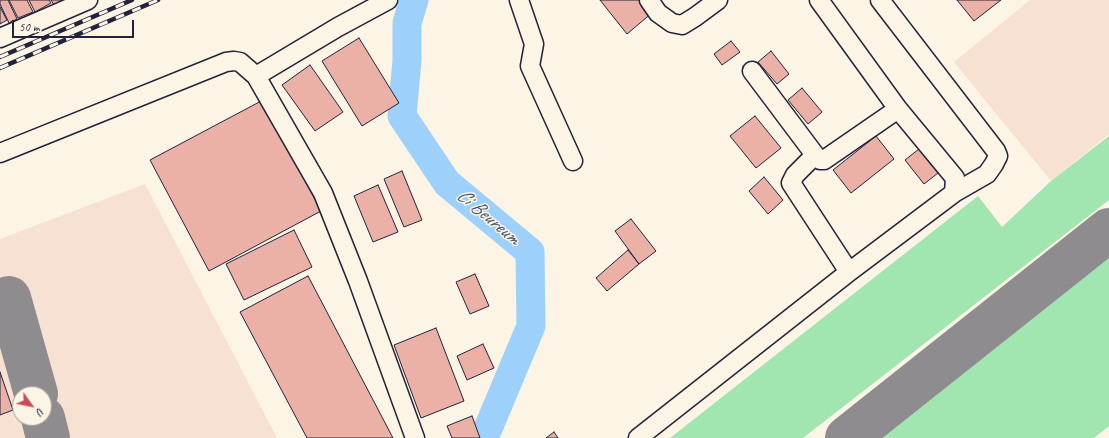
<!DOCTYPE html>
<style>
body{margin:0}
#map{position:relative;width:1109px;height:438px;overflow:hidden;background:#fcf5e5;font-family:Caveat,sans-serif}
canvas{display:block}
.north{position:absolute;left:12px;top:386px;width:40px;height:40px;box-sizing:border-box;background:#fcf5e5;border:1px solid #a5a1a1;border-radius:50%;rotate:123deg;font-size:11px;font-weight:700;line-height:16px;text-align:center;color:#22223b}
.north::after{content:'';display:block;margin:auto;width:14px;height:18px;background:#d1495b;clip-path:polygon(50% 0,100% 100%,50% 72%,0 100%)}
.scale{position:absolute;left:12px;top:20px;width:122px;height:18px;box-sizing:border-box;border:2px solid #22223b;border-top:0;padding-left:5px;font-size:12px;line-height:14px;white-space:nowrap;color:#22223b;-webkit-text-stroke:3px #fcf5e5;paint-order:stroke}
</style>
<div id="map">
<canvas width="1109" height="438"></canvas>
<div class="north">U</div>
<div class="scale">50 m</div>
</div>
<script>
const c = document.querySelector('canvas').getContext('2d');
c.lineJoin = 'round';
function fillPath(path, color) { c.fillStyle = color; c.fill(path, 'evenodd'); }
const toPath = rows => new Path2D(rows.map(r => 'M' + r).join(''));
function trace(path, color, width, dash) { c.strokeStyle = color; c.lineWidth = width; c.lineCap = dash ? 'butt' : 'round'; c.setLineDash(dash || []); c.stroke(path); }
function drawText(font, color, halo, rows, align = 'center') {
  c.font = font + ' Caveat,sans-serif'; c.lineWidth = 3; c.setLineDash([]); c.textBaseline = 'middle'; c.strokeStyle = halo; c.fillStyle = color; for (const [text, x, y, turn = 0] of rows) {
    c.save(); c.translate(x, y); c.rotate((+turn || 0) * Math.PI / 180); c.textAlign = isNaN(turn) ? turn : align; if (halo) c.strokeText(text, 0, 0); c.fillText(text, 0, 0); c.restore();
  }
}
const built = toPath([
 [1030,0,1109,0,1109,134,1051,181,954,62],
 [145,184,277,438,0,438,0,239],
 [20,394,44,394,44,418,20,418]
]);
const green = toPath([
 [1109,136,1109,200,803,438,670,438,978,196,1002,227,1051,181],
 [1109,255,1109,426,1094,438,875,438]
]);
const river = toPath([
 [414,0,407,23,407,60,402,116,447,183,530,252,531,326,484,438]
]);
const taxiway = toPath([
 [9,298,36,394],
 [43,418,48,438],
 [847,438,1109,230]
]);
const building = toPath([
 [0,0,8,0,17,19,9,23,0,4,0,0],
 [9,0,27,0,33,12,18,18,9,0],
 [29,0,49,0,51,3,35,12,29,0],
 [51,0,64,0,54,5,51,0],
 [600,0,643,0,653,12,627,34,600,0],
 [957,0,1001,0,974,21,957,0],
 [0,7,7,20,0,24,0,7],
 [359,38,399,103,362,126,322,61,359,38],
 [731,41,740,52,722,65,714,54,731,41],
 [771,51,789,74,777,84,758,62,771,51],
 [310,65,343,112,315,131,282,85,310,65],
 [802,88,822,112,808,124,788,100,802,88],
 [263,100,321,211,209,271,150,160,263,100],
 [755,116,781,148,756,168,730,136,755,116],
 [876,136,894,159,851,193,833,170,876,136],
 [919,149,938,173,924,184,905,160,919,149],
 [402,171,422,220,404,227,384,179,402,171],
 [764,177,783,200,768,214,749,191,764,177],
 [378,185,398,232,373,242,354,196,378,185],
 [631,219,656,251,639,264,615,231,631,219],
 [294,230,312,267,244,300,226,264,294,230],
 [628,250,639,264,607,291,596,278,628,250],
 [475,274,489,306,470,314,456,282,475,274],
 [308,276,393,438,307,438,240,312,308,276],
 [436,328,464,401,421,418,394,345,436,328],
 [483,344,494,368,467,380,457,356,483,344],
 [0,372,13,410,0,415,0,372],
 [472,416,480,438,452,438,447,426,472,416],
 [554,432,558,438,546,438,554,432]
]);
const minor = toPath([
 [519,0,534,44,530,66,573,161],
 [649,0,658,13,672,23,682,25,695,17,718,0],
 [819,0,898,109,955,178,954,193],
 [0,38,88,0],
 [752,71,815,155,820,160,824,160,898,109],
 [256,76,323,193,358,281,415,438],
 [0,153,226,62,234,61,240,62,256,76,338,27,388,0],
 [815,155,795,175,791,183,849,272],
 [638,438,849,272,954,193,987,174,994,164,998,156,996,151,880,0]
]);
const rail = toPath([
 [0,57,132,0],
 [0,68,158,0]
]);
const waterNames = [
 ["Ci Beureum",488,217,40]
];
fillPath(built, '#f7e1d2');
fillPath(green, '#a1e5b1');
trace(river, '#9dd0fa', 29);
trace(taxiway, '#8f8c90', 44);
fillPath(building, '#ebb1a7');
trace(building, '#22223b', 1);
trace(minor, '#22223b', 21);
trace(minor, '#fcf5e5', 18);
trace(rail, '#22223b', 4.5);
trace(rail, '#fcf5e5', 3, [9]);
drawText('italic 20px', '#475674', '#fcf5e5', waterNames);
</script>
